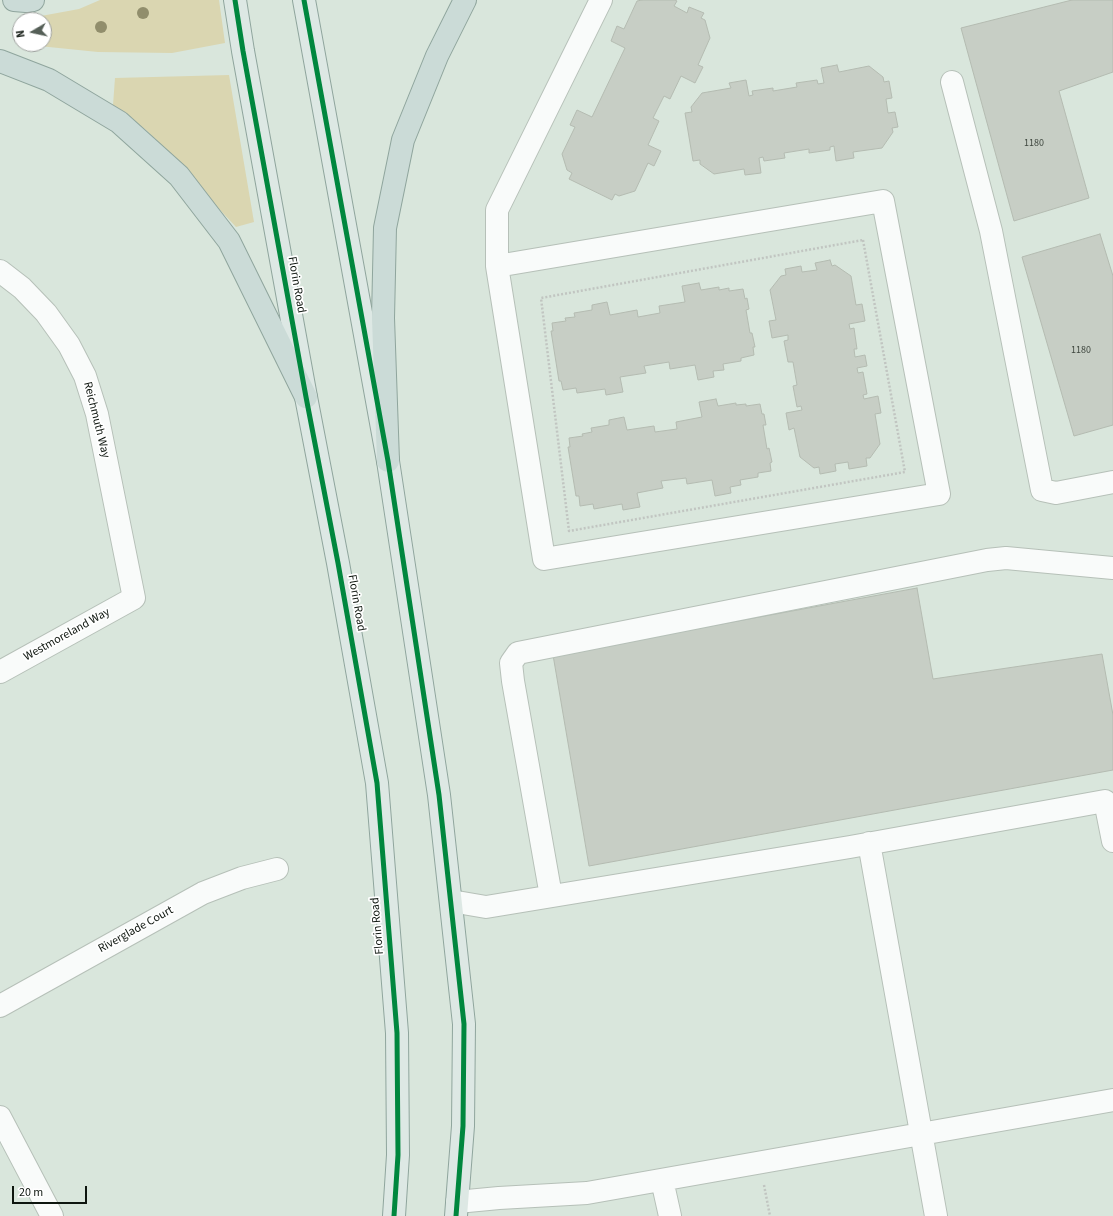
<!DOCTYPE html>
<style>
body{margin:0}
#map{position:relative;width:1113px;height:1216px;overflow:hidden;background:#d9e6dc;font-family:"Source Sans 3",sans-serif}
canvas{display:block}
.north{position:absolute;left:12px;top:12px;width:40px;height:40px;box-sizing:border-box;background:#fff;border:1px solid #9fa29f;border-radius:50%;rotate:261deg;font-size:11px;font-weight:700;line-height:16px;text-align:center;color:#0e160f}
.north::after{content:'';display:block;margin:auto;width:14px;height:18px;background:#555f57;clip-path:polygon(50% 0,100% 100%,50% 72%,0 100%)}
.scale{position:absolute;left:12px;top:1186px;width:75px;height:18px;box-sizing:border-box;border:2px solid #0e160f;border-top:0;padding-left:5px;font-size:12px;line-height:14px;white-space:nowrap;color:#0e160f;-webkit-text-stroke:3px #fff;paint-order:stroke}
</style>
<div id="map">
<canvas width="1113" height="1216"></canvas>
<div class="north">N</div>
<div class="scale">20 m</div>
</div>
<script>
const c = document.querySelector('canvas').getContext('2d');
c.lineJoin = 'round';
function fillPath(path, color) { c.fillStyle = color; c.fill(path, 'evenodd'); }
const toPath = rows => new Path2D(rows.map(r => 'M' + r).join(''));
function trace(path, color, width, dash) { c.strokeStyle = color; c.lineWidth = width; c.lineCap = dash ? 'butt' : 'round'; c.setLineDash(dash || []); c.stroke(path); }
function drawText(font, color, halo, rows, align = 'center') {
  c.font = font + ' "Source Sans 3",sans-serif'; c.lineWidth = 3.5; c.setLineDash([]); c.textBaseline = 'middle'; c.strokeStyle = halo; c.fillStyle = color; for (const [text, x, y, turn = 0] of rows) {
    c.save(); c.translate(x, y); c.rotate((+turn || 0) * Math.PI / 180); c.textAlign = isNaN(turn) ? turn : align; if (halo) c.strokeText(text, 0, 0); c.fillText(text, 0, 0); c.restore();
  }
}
const green = toPath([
 [100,0,219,0,225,43,172,53,98,52,29,45,44,44,44,20,30,20,30,18,79,9],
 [229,75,254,222,236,227,208,197,192,175,146,130,113,105,115,78]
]);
const building = toPath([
 [642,0,675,0,677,1,674,6,687,13,689,7,704,13,701,18,705,20,710,38,698,65,703,67,695,83,681,76,670,99,664,96,653,118,659,121,648,145,661,151,654,166,648,163,635,191,619,196,615,194,612,200,569,179,572,173,567,170,562,154,575,127,570,125,577,110,592,117,625,48,611,41,617,26,624,29,637,1,642,0],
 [1072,0,1113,0,1113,72,1059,91,1089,198,1014,221,961,28,1072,0],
 [837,65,839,72,869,66,883,77,884,82,889,81,892,98,886,99,888,113,895,112,898,127,892,128,893,132,882,148,853,152,854,158,836,161,834,146,830,147,830,150,809,153,809,149,784,153,785,158,764,161,763,157,759,158,761,173,745,175,744,169,714,174,700,164,700,160,693,161,685,113,692,112,691,107,702,93,731,88,729,83,746,80,749,96,753,95,752,91,773,88,773,91,797,87,796,83,817,80,818,84,824,83,821,68,837,65],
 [1100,234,1113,276,1113,425,1074,436,1022,257,1100,234],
 [830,260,832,266,835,265,851,276,856,305,862,304,865,321,849,324,850,329,854,328,857,349,854,349,855,357,865,355,867,366,857,368,858,373,863,372,867,394,863,395,864,399,878,396,881,413,875,414,880,444,870,458,866,458,867,466,849,469,848,462,835,464,836,471,820,474,819,467,814,468,800,457,794,428,789,430,786,413,802,410,801,406,797,407,793,386,797,385,793,362,788,362,784,341,788,340,788,335,772,338,769,321,776,320,770,290,781,276,786,275,785,269,801,266,802,272,817,270,815,263,830,260],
 [699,283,701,290,719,287,719,290,729,288,729,291,743,289,745,299,747,298,749,309,746,310,750,333,752,333,755,347,753,347,754,355,741,358,741,361,723,364,724,370,713,371,714,377,698,380,695,365,670,369,669,362,644,366,646,373,620,377,623,392,606,395,605,389,577,393,576,388,563,390,561,381,559,381,551,331,553,331,552,323,566,321,565,318,575,317,574,313,592,310,592,305,607,302,610,315,637,310,638,317,660,313,659,306,685,302,682,286,699,283],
 [716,399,718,406,736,403,736,405,746,404,746,406,760,404,762,414,764,414,766,425,763,425,767,449,769,448,772,462,770,463,771,471,758,473,758,477,740,480,741,485,730,487,731,493,715,496,712,480,687,484,686,478,661,481,663,488,637,493,640,507,623,510,622,504,594,509,593,504,580,506,579,496,576,496,568,447,570,447,569,438,583,436,582,434,592,432,591,428,609,425,609,420,624,417,627,430,654,426,655,432,677,429,676,422,702,417,699,402,716,399],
 [917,588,933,679,1102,654,1113,715,1113,770,589,866,553,655,917,588]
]);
const path = toPath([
 [863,240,905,472,569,531,541,298,863,240],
 [764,1185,770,1216]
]);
const minor = toPath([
 [952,82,991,231,1042,490,1056,493,1113,482],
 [497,266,883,201,939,494,544,559,497,266,497,210,601,0],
 [0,271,22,288,46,313,69,345,85,376,97,414,134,598,0,672],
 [869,843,936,1216],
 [551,896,513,681,511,663,518,653,987,560,1006,558,1113,568],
 [451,901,486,907,850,847,1105,801,1113,841],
 [0,1006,203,893,242,878,277,869],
 [0,1117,52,1216],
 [662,1180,670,1216],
 [457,1202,499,1198,587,1193,1113,1100]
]);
const major = toPath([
 [235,0,243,51,306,397,338,563,377,783,397,1033,398,1155,394,1216],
 [304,0,388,461,439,795,464,1024,463,1126,456,1216]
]);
const highway = toPath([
 [14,0,26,1,33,0],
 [0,61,49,80,119,122,179,176,229,241,306,397],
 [388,461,383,318,385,228,403,140,437,56,465,0]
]);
const cycleway = toPath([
 [235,0,243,51,306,397,338,563,377,783,397,1033,398,1155,394,1216],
 [304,0,388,461,439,795,464,1024,463,1126,456,1216]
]);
const trees = [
 [143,13],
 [101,27]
];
const numberNames = [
 ["1180",1034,144],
 ["1180",1081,351]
];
const streetNames = [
 ["Florin Road",296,285,80],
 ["Reichmuth Way",96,420,76],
 ["Florin Road",356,603,80],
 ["Westmoreland Way",67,635,-29],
 ["Florin Road",378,926,-95],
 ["Riverglade Court",136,930,-29]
];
fillPath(green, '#dad6b1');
fillPath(building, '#c7cec5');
trace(building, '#b4bbb1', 1);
trace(minor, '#b6c0b8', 24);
trace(major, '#8fa59d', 24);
trace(highway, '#8fa59d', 24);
trace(path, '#c1c5c1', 2.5, [2, 2]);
trace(minor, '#f9fbfa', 22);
trace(major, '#dde8e4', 22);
trace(highway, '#cbdbd7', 22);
trace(cycleway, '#00873e', 5);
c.fillStyle = '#918e6c';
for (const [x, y] of trees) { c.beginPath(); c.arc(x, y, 6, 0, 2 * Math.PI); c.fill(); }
drawText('10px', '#3e463e', null, numberNames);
drawText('12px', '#0e160f', '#fff', streetNames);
</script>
